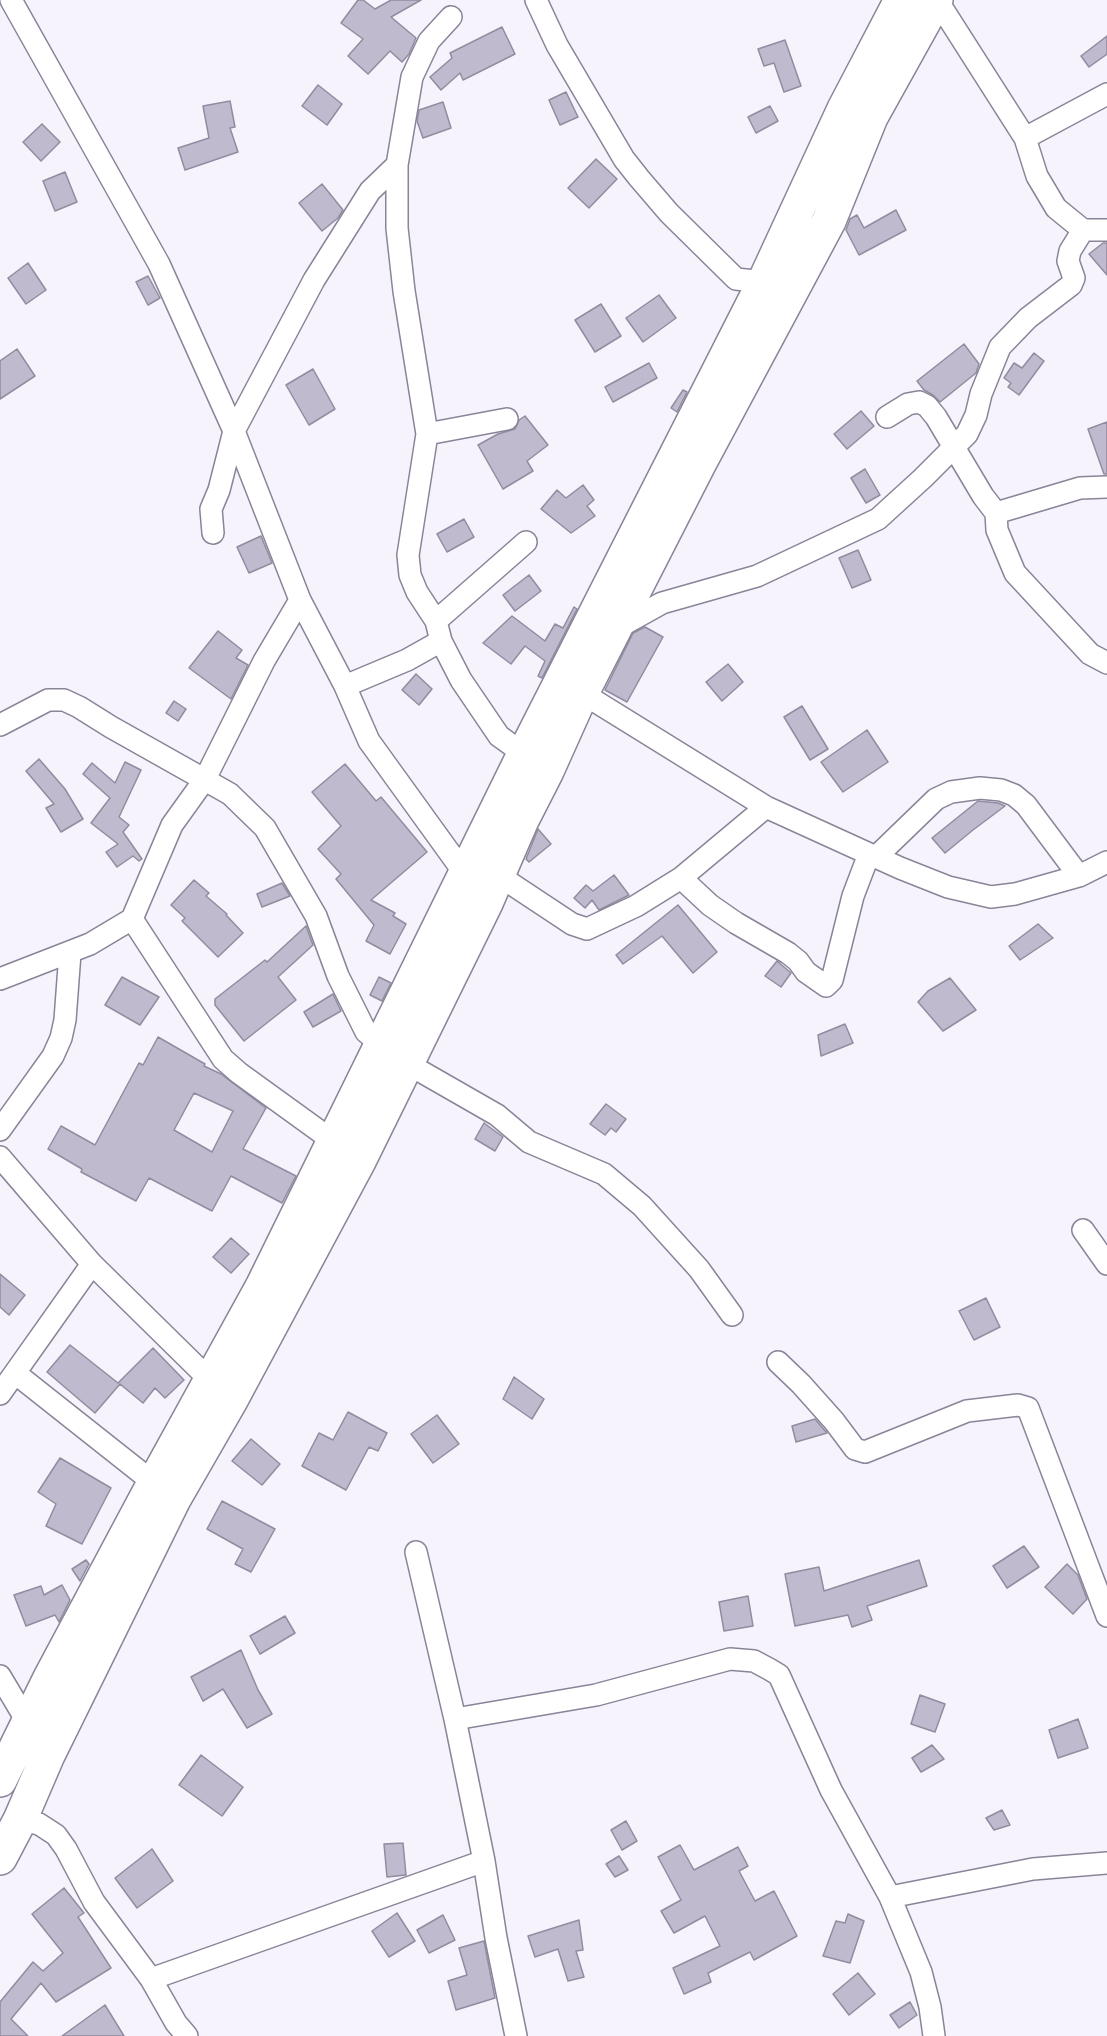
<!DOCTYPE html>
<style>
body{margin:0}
canvas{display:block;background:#f6f3fc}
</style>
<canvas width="1107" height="2036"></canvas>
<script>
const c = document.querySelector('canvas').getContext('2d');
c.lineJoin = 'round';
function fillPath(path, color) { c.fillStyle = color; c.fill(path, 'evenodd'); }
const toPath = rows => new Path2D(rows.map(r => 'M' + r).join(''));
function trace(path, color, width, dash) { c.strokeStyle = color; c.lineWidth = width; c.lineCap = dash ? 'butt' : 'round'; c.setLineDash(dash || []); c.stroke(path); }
const building = toPath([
 [358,0,363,0,375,9,391,0,421,0,391,17,416,38,409,54,402,62,390,51,368,74,348,56,363,39,341,23,358,0],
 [502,27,515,54,463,80,460,73,441,90,430,77,452,58,450,53,502,27],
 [1107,36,1107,54,1089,67,1081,56,1107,36],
 [785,40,801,86,784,92,774,63,764,66,758,49,785,40],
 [318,85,342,104,327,125,302,106,318,85],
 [566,92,578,117,560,125,549,100,566,92],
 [230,101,235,127,230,128,238,152,185,170,178,148,209,138,203,106,230,101],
 [443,102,451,128,423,138,417,121,419,110,443,102],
 [770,106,778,121,756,133,748,117,770,106],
 [42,124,60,142,41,161,23,142,42,124],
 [596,159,617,179,589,208,568,188,596,159],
 [65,172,77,202,55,211,43,181,65,172],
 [322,184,343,210,338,218,322,231,299,203,322,184],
 [896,210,906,230,859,255,846,230,850,219,857,215,864,228,896,210],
 [1103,243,1107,243,1107,275,1089,254,1103,243],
 [28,263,46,290,26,304,8,278,28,263],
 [148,276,160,298,148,305,136,282,148,276],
 [659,295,676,318,643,342,626,318,659,295],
 [601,304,621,336,595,352,575,320,601,304],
 [964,344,979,364,976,373,940,402,933,395,924,390,917,381,964,344],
 [17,349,35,376,0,399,0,361,17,349],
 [1034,353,1044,361,1019,395,1008,387,1011,383,1004,378,1014,363,1022,368,1034,353],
 [649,363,657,378,613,402,605,387,649,363],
 [313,369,335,409,309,425,286,385,313,369],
 [683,390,687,392,677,412,671,408,683,390],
 [861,411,874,426,847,449,834,434,861,411],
 [525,416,548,445,527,461,533,471,503,489,478,445,498,434,515,429,519,420,525,416],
 [1107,422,1107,474,1104,474,1088,429,1107,422],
 [865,469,880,495,866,503,851,478,865,469],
 [583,485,594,500,587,506,595,516,571,533,541,509,557,490,566,498,583,485],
 [464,519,474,537,447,552,437,534,464,519],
 [261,536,272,563,249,573,237,547,261,536],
 [858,550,871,580,852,588,839,558,858,550],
 [529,575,541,591,515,611,503,595,529,575],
 [574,607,577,609,542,678,538,676,545,661,525,646,511,664,483,643,512,616,545,641,555,624,563,628,574,607],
 [645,627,663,637,627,702,605,690,633,633,645,627],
 [218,631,242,650,236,658,248,665,231,699,189,668,218,631],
 [728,664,743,682,722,701,706,682,728,664],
 [416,674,432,689,419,705,402,690,416,674],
 [174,701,186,709,178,721,166,713,174,701],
 [802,706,828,749,810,760,784,717,802,706],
 [867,730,888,762,843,792,821,762,867,730],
 [39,759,65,789,83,819,61,832,46,808,54,804,26,771,39,759],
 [125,762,141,770,119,817,129,825,123,832,142,859,139,861,133,856,117,867,106,852,118,844,91,823,110,798,83,774,92,763,115,783,125,762],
 [345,764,376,801,381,797,427,852,371,900,395,913,393,916,406,924,390,954,366,941,374,925,336,879,341,874,318,849,341,826,312,792,345,764],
 [978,801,998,803,1005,806,973,830,945,853,932,838,978,801],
 [538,829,551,844,529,862,526,859,538,829],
 [614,875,629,895,599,910,592,900,585,908,574,898,586,885,593,891,614,875],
 [194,880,209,893,206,896,227,914,226,915,243,933,218,957,182,921,185,918,171,905,194,880],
 [282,883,290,896,262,907,257,894,282,883],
 [678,905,717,952,693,973,662,936,623,964,616,955,678,905],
 [1038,924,1053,938,1020,960,1009,946,1038,924],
 [306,926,313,945,278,977,296,1000,244,1041,215,1005,215,999,265,960,267,962,306,926],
 [777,961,791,973,781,987,765,976,777,961],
 [122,977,159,997,140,1025,105,1005,122,977],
 [379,977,391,983,382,1001,370,995,379,977],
 [950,978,976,1010,943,1031,918,1002,928,991,950,978],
 [333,994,341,1011,313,1027,304,1012,333,994],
 [845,1024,853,1043,821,1056,818,1035,845,1024],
 [158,1037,205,1064,204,1066,221,1074,266,1108,243,1149,296,1176,282,1203,231,1176,212,1211,149,1178,136,1201,81,1172,82,1169,48,1149,61,1126,95,1145,139,1063,143,1065,158,1037],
 [194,1093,233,1111,212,1152,174,1130,194,1093],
 [606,1104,626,1119,616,1132,611,1128,605,1135,590,1124,606,1104],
 [484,1123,503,1137,495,1151,475,1139,484,1123],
 [231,1238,249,1254,231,1273,213,1257,231,1238],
 [0,1274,25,1295,9,1315,0,1307,0,1274],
 [986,1298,1000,1327,974,1340,959,1311,986,1298],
 [70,1345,118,1383,153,1348,184,1380,165,1398,155,1388,143,1403,120,1384,95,1413,47,1372,70,1345],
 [514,1377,544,1399,532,1419,503,1399,514,1377],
 [348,1412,387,1433,378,1451,369,1447,346,1490,302,1466,319,1433,333,1440,348,1412],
 [437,1415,459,1444,433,1463,411,1434,437,1415],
 [815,1419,827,1433,796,1442,792,1426,815,1419],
 [251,1439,280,1464,262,1485,232,1461,251,1439],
 [60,1458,111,1488,82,1544,46,1526,56,1504,38,1492,60,1458],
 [222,1501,275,1529,251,1572,235,1564,243,1549,207,1529,222,1501],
 [1024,1546,1039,1567,1007,1588,993,1566,1024,1546],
 [86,1560,89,1564,80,1581,72,1569,86,1560],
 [919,1560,927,1586,867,1606,872,1620,852,1627,848,1615,795,1626,785,1574,819,1567,824,1591,919,1560],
 [1067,1564,1078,1575,1087,1599,1073,1614,1045,1587,1067,1564],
 [62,1585,70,1600,59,1622,55,1615,26,1626,14,1595,41,1586,44,1595,62,1585],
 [748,1596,753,1626,724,1631,719,1602,748,1596],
 [285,1616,295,1633,260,1654,250,1636,285,1616],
 [241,1650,258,1690,272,1714,247,1728,223,1689,203,1701,191,1677,241,1650],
 [920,1695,945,1704,935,1732,911,1724,920,1695],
 [1078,1719,1088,1748,1058,1758,1049,1730,1078,1719],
 [932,1745,944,1759,921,1772,912,1758,932,1745],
 [201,1755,243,1787,222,1816,179,1785,201,1755],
 [1002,1810,1010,1825,994,1830,986,1818,1002,1810],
 [626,1821,637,1841,622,1850,611,1830,626,1821],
 [403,1843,406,1875,387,1877,384,1844,403,1843],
 [680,1845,694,1870,738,1847,748,1866,739,1871,755,1901,774,1891,797,1936,754,1960,750,1952,708,1973,711,1982,684,1994,673,1968,720,1946,705,1916,674,1933,661,1911,681,1900,658,1857,680,1845],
 [152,1849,173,1881,137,1908,115,1878,152,1849],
 [619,1856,628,1870,615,1877,606,1864,619,1856],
 [64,1888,84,1913,78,1917,111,1968,56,2002,41,1983,11,2019,28,2036,0,2036,0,2002,33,1962,43,1971,63,1953,32,1914,64,1888],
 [397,1913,415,1941,389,1957,372,1931,397,1913],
 [848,1914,864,1921,850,1963,823,1956,836,1921,845,1923,848,1914],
 [443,1915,455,1940,429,1953,417,1930,443,1915],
 [579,1920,583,1950,576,1951,584,1977,568,1981,558,1949,535,1957,528,1936,579,1920],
 [484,1941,495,1998,456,2010,448,1981,467,1975,459,1948,484,1941],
 [858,1973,875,1994,849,2015,833,1994,858,1973],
 [910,2002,917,2015,899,2028,890,2015,910,2002],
 [105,2005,124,2036,62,2036,105,2005]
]);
const street = toPath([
 [11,0,159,264,234,431,300,600,345,686,369,741,465,874],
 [536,0,557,45,624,159,639,178,669,213,736,279,764,282],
 [937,0,1025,138,1037,176,1056,208,1083,230,1107,230],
 [1025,138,1107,94],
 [887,417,908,404,919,402,927,406,936,417,983,496,996,513,1080,488,1107,487],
 [427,434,404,291,397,228,397,165,412,77,429,41,451,17],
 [996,513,997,530,1015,573,1090,654,1107,663],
 [213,533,211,509,219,490,234,431,314,280,370,191,397,165],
 [436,621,526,542],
 [617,628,662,603,757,576,878,519,923,478,967,434,976,415,981,394,1000,347,1028,318,1071,285,1074,278,1068,261,1070,251,1083,230],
 [441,641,436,621,417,592,410,575,408,555,427,434,507,419],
 [345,686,407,660,441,641,461,680,499,736,524,754],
 [582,693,766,807,900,868,948,887,991,897,1015,894,1079,876,1107,862],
 [0,725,48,700,64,700,79,707,111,727,230,794,265,828,316,916,338,976,366,1032,381,1044],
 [876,857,936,799,951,792,980,788,1001,790,1014,795,1026,805,1079,876],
 [498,875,572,924,587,929,636,906,681,878,766,807],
 [681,878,710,905,736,923,788,953,798,961,806,972,826,986,832,980,853,896,869,854],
 [132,919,223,1059,239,1073,333,1141],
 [0,979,90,944,132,919,172,825,205,779,264,661,300,600],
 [408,1064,497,1115,529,1142,604,1174,642,1206,699,1269,732,1315],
 [0,1130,53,1056,61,1038,65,1020,70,953],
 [0,1157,92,1264,211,1381],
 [1083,1230,1107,1264],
 [778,1362,801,1384,834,1421,855,1449,865,1452,967,1411,1018,1405,1028,1408,1107,1616],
 [15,1373,154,1483],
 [0,1394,92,1264],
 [416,1552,455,1719,484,1861,496,1938,516,2036],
 [0,1676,28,1723],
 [455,1719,596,1695,730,1659,754,1661,769,1669,779,1675,831,1790,890,1897,921,1972,930,2007,934,2036],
 [20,1820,39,1824,56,1835,66,1849,94,1902,151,1979,176,2023,187,2036],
 [890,1897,1033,1869,1107,1863],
 [151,1979,484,1861]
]);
const primary = toPath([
 [0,1780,50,1678,154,1483,262,1287,524,754,764,282,844,109,901,0],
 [0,1858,20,1820,48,1755,174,1499,231,1400,359,1161,486,903,522,820,547,771,582,693,699,464,829,221,871,117,936,0]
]);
fillPath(building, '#c0bacf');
trace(building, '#928ca0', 1.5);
trace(street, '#8a8498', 24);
trace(primary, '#8a8498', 36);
trace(street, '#fff', 21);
trace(primary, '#fff', 33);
</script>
